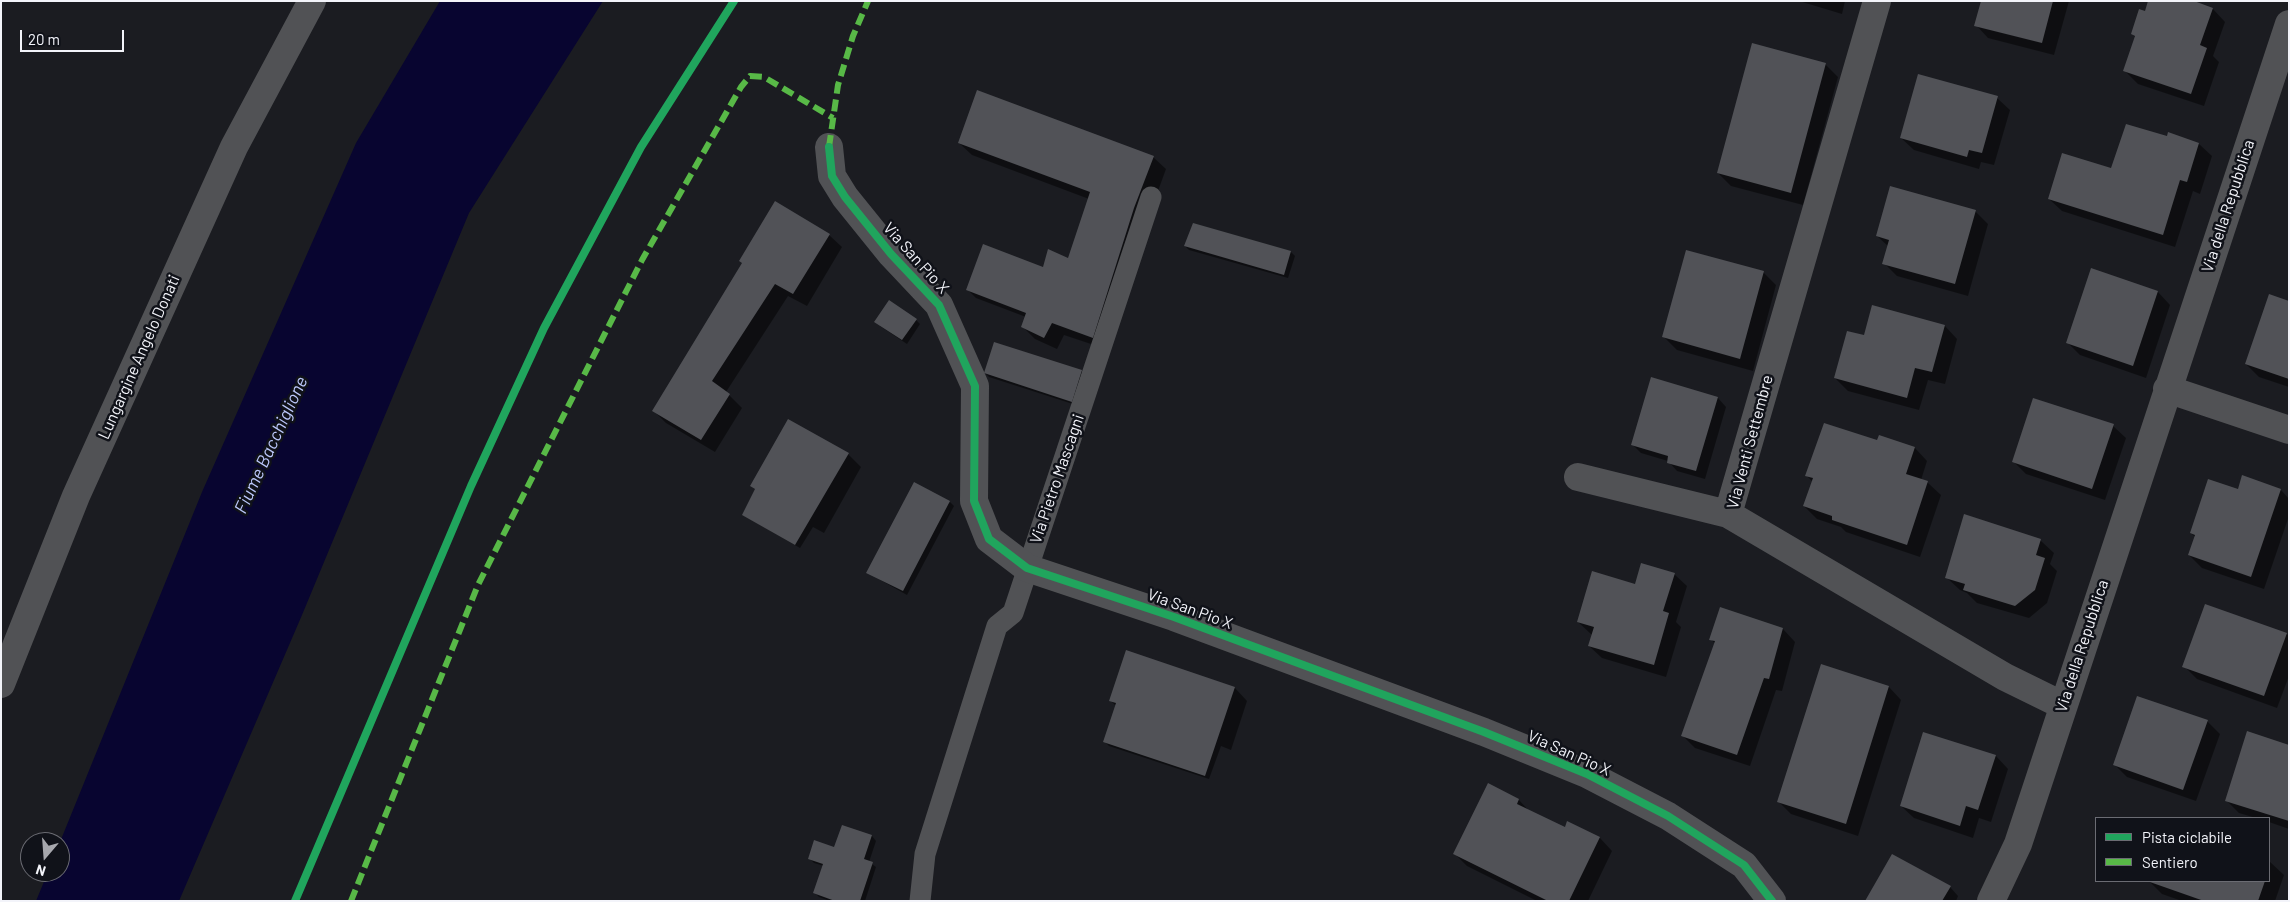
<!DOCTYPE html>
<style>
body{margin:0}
#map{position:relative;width:2290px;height:902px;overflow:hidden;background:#1b1c21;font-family:Barlow,sans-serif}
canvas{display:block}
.frame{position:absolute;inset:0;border:2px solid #f3f4fa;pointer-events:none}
.legend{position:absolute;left:2095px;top:817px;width:175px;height:65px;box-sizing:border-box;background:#101219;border:1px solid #6b6c73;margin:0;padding:6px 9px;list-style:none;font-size:15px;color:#f3f4fa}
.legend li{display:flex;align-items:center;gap:10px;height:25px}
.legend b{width:25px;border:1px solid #6b6c73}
.north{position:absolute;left:20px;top:832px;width:50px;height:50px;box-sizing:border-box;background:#101219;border:1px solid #6b6c73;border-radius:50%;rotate:198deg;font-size:14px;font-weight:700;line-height:20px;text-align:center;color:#f3f4fa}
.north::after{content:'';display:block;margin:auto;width:18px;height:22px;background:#a7a8ae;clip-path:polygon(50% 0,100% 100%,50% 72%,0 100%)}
.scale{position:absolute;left:20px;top:30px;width:104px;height:22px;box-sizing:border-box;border:2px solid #f3f4fa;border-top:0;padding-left:6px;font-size:15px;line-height:18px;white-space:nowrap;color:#f3f4fa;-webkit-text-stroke:4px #101219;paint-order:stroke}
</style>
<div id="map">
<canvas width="2290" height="902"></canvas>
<div class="frame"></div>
<ul class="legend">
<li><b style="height:6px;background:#20a55d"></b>Pista ciclabile</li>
<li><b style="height:6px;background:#58b947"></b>Sentiero</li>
</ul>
<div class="north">N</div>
<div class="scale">20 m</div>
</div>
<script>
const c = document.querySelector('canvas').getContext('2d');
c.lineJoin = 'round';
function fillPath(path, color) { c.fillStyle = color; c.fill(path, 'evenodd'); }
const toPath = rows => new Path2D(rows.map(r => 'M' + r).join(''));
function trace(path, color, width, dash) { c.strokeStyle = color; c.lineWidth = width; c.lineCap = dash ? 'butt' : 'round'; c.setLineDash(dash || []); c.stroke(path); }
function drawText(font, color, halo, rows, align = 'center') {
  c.font = font + ' Barlow,sans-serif'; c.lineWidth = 5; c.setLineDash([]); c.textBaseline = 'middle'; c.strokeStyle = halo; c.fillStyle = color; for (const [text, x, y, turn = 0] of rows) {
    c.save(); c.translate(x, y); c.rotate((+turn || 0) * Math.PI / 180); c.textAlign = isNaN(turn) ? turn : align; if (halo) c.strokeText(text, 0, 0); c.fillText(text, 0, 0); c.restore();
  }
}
const water = toPath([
 [440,1,603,1,469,213,302,615,179,901,36,901,48,872,60,872,60,842,202,492,356,143]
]);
const shadow = toPath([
 [1799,1,1845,1,1842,14],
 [1982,1,2069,1,2054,55,1988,38,1976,25],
 [2213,9,2225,22,2213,56,2219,62,2204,106,2138,84,2125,71,2136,38,2132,34,2146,12],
 [1825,64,1838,77,1803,205,1731,186,1718,173],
 [1997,98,2010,110,1994,165,1981,162,1979,169,1914,150,1901,138],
 [2169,134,2199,144,2212,156,2200,194,2193,191,2175,247,2062,211,2049,199,2112,170,2168,138],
 [959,143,1153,157,1166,169,1147,221,1106,349,1064,335,1057,349,1035,339,1023,327,1026,317,976,298,967,289,1069,260,1089,199,972,155],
 [1975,211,1988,224,1968,296,1897,276,1884,263,1889,247,1877,236],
 [829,235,842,247,807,306,788,296,726,392,742,408,715,452,666,423,654,411,743,264],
 [1185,246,1291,252,1295,256,1288,278,1189,250],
 [1687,252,1764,273,1776,285,1753,371,1677,350,1664,337],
 [2158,292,2170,305,2146,378,2080,355,2067,342],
 [2289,302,2289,387,2259,377,2246,364],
 [916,320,920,324,907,344,880,326],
 [1945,326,1957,339,1945,384,1928,380,1919,410,1848,391,1835,378,1865,337],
 [1081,371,1086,376,1076,405,989,377,985,373],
 [1652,378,1718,398,1726,407,1705,479,1677,471,1668,461,1641,453,1632,444],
 [788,420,848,454,861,467,824,533,813,527,800,548,743,515,756,490,751,486],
 [2113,426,2126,438,2105,500,2026,474,2014,462],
 [1878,442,1915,448,1927,461,1921,480,1928,483,1941,495,1920,557,1846,532,1841,527,1817,519,1804,506,1813,482,1807,476],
 [2281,490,2289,499,2289,516,2264,589,2202,568,2189,555,2195,537,2191,533,2238,491],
 [950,502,954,506,907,595,868,573],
 [1965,516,2041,541,2054,553,2050,564,2057,571,2047,603,2029,618,1977,603,1967,593,1960,590,1947,578],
 [1674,574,1687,586,1676,622,1681,627,1666,677,1602,658,1589,646,1592,635,1578,622],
 [1783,629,1795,642,1782,691,1776,690,1750,766,1695,748,1682,735,1715,644,1711,639],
 [2287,634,2289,636,2289,676,2277,708,2197,679,2184,666],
 [1821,666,1889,687,1901,700,1858,836,1791,814,1779,802],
 [1235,688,1247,701,1231,750,1221,746,1209,779,1109,746,1105,742,1117,707,1111,701],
 [2207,721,2220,734,2196,801,2127,777,2115,765],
 [2289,746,2289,829,2269,822,2269,818,2256,818,2239,813,2226,800],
 [1996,756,2008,769,1991,822,1979,818,1973,838,1914,818,1901,806],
 [1519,800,1530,812,1565,829,1600,838,1612,851,1588,901,1537,901,1467,866,1455,854],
 [843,826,872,836,876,841,869,862,876,867,865,901,830,901,819,897,815,893,824,866,814,863,810,859,835,848],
 [2269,861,2284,875,2275,901,2182,901,2162,894,2149,881,2269,881],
 [1950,887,1958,896,1956,901,1867,901]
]);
const building = toPath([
 [1981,1,2053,1,2042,43,1974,26],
 [2148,1,2194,1,2213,8,2200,45,2207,48,2191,94,2123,71,2135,36,2131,34,2139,9,2145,11],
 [1752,43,1826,63,1791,193,1717,173],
 [1918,74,1998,96,1982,153,1969,150,1967,157,1900,138],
 [977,90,1154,156,1134,208,1093,338,1052,323,1044,338,1021,327,1026,313,966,290,983,244,1043,267,1048,249,1068,258,1090,192,958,143],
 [2126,124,2167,136,2168,132,2199,143,2187,182,2180,180,2163,235,2048,199,2062,153,2111,168],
 [1890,186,1976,210,1955,284,1882,264,1889,240,1876,236],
 [775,201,830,234,793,294,775,284,712,381,730,394,701,440,652,411,742,263,739,261],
 [1193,223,1291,251,1284,275,1184,246],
 [1686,250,1764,271,1740,359,1662,337],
 [2091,268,2158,291,2133,366,2066,343],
 [2269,294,2289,301,2289,379,2245,364],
 [889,300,917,319,902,340,874,322],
 [1872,305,1945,325,1932,372,1915,368,1907,398,1834,378,1847,331,1864,335],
 [994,342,1082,370,1072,402,984,373],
 [1651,377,1718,397,1696,471,1667,463,1668,456,1631,445],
 [2033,398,2114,424,2092,489,2012,462],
 [788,419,849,453,795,545,742,515,755,489,750,486],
 [1824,423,1877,440,1879,435,1915,447,1906,474,1928,481,1907,545,1832,520,1832,516,1803,506,1813,478,1805,476],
 [2242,475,2281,489,2251,577,2188,555,2195,535,2190,533,2208,479,2238,489],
 [914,482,950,501,903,591,866,573],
 [1964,514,2041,539,2036,555,2045,558,2035,590,2015,606,1963,590,1965,584,1945,578],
 [1641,563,1675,573,1663,611,1669,613,1654,665,1588,646,1594,627,1577,622,1592,571,1635,584],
 [2205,604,2287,633,2264,696,2182,667],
 [1720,607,1783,628,1769,679,1764,678,1737,755,1681,736,1715,641,1709,640],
 [1126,650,1235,687,1205,776,1103,742,1116,703,1109,701],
 [1821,664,1889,686,1846,824,1777,802],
 [2137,696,2208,720,2183,790,2113,765],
 [2247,731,2289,745,2289,821,2225,801],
 [1923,732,1996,755,1978,810,1966,806,1960,826,1900,806],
 [1488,783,1519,799,1517,804,1565,827,1567,821,1600,837,1569,901,1548,901,1453,854],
 [842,825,872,835,864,859,873,862,860,901,835,901,813,893,823,864,808,859,814,840,834,847],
 [1892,854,1951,886,1942,901,1865,901],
 [2147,881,2265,881,2258,901,2204,901]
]);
const service = toPath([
 [920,901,925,854,997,626,1013,613,1151,197]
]);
const minor = toPath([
 [829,147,832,176,845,197,891,254,939,305,975,386,974,501,989,539,1027,568,1174,617,1484,732,1587,774,1668,816,1744,865,1772,901],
 [2167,389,2289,430],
 [1578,477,1728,514,2005,677,2062,705],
 [1728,514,1877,1],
 [1,684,76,496,234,147,312,1],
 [1991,901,2018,844,2289,24]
]);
const quiet = toPath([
 [829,147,838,85,853,36,868,1],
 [351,901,478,585,642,260,741,87,750,76,764,77,833,118]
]);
const cycleway = toPath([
 [829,147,832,176,845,197,891,254,939,305,975,386,974,501,989,539,1027,568,1174,617,1484,732,1587,774,1668,816,1744,865,1772,901],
 [295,901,471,486,544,328,641,147,734,1]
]);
const streetNames = [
 ["Via della Repubblica",2228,206,-72],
 ["Via San Pio X",916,258,48],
 ["Lungargine Angelo Donati",139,357,-66],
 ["Via Venti Settembre",1750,442,-75],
 ["Via Pietro Mascagni",1057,479,-71],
 ["Via San Pio X",1190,609,20],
 ["Via della Repubblica",2082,646,-72],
 ["Via San Pio X",1569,753,24]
];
const waterNames = [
 ["Fiume Bacchiglione",271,445,-65]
];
fillPath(water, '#080530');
fillPath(shadow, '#0007');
fillPath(building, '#515257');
trace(service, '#515255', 21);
trace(minor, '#515255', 28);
trace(quiet, '#58b947', 6, [12, 6]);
trace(cycleway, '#20a55d', 8);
drawText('16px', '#f3f4fa', '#101219', streetNames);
drawText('italic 18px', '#bbc7fa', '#101219', waterNames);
</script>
